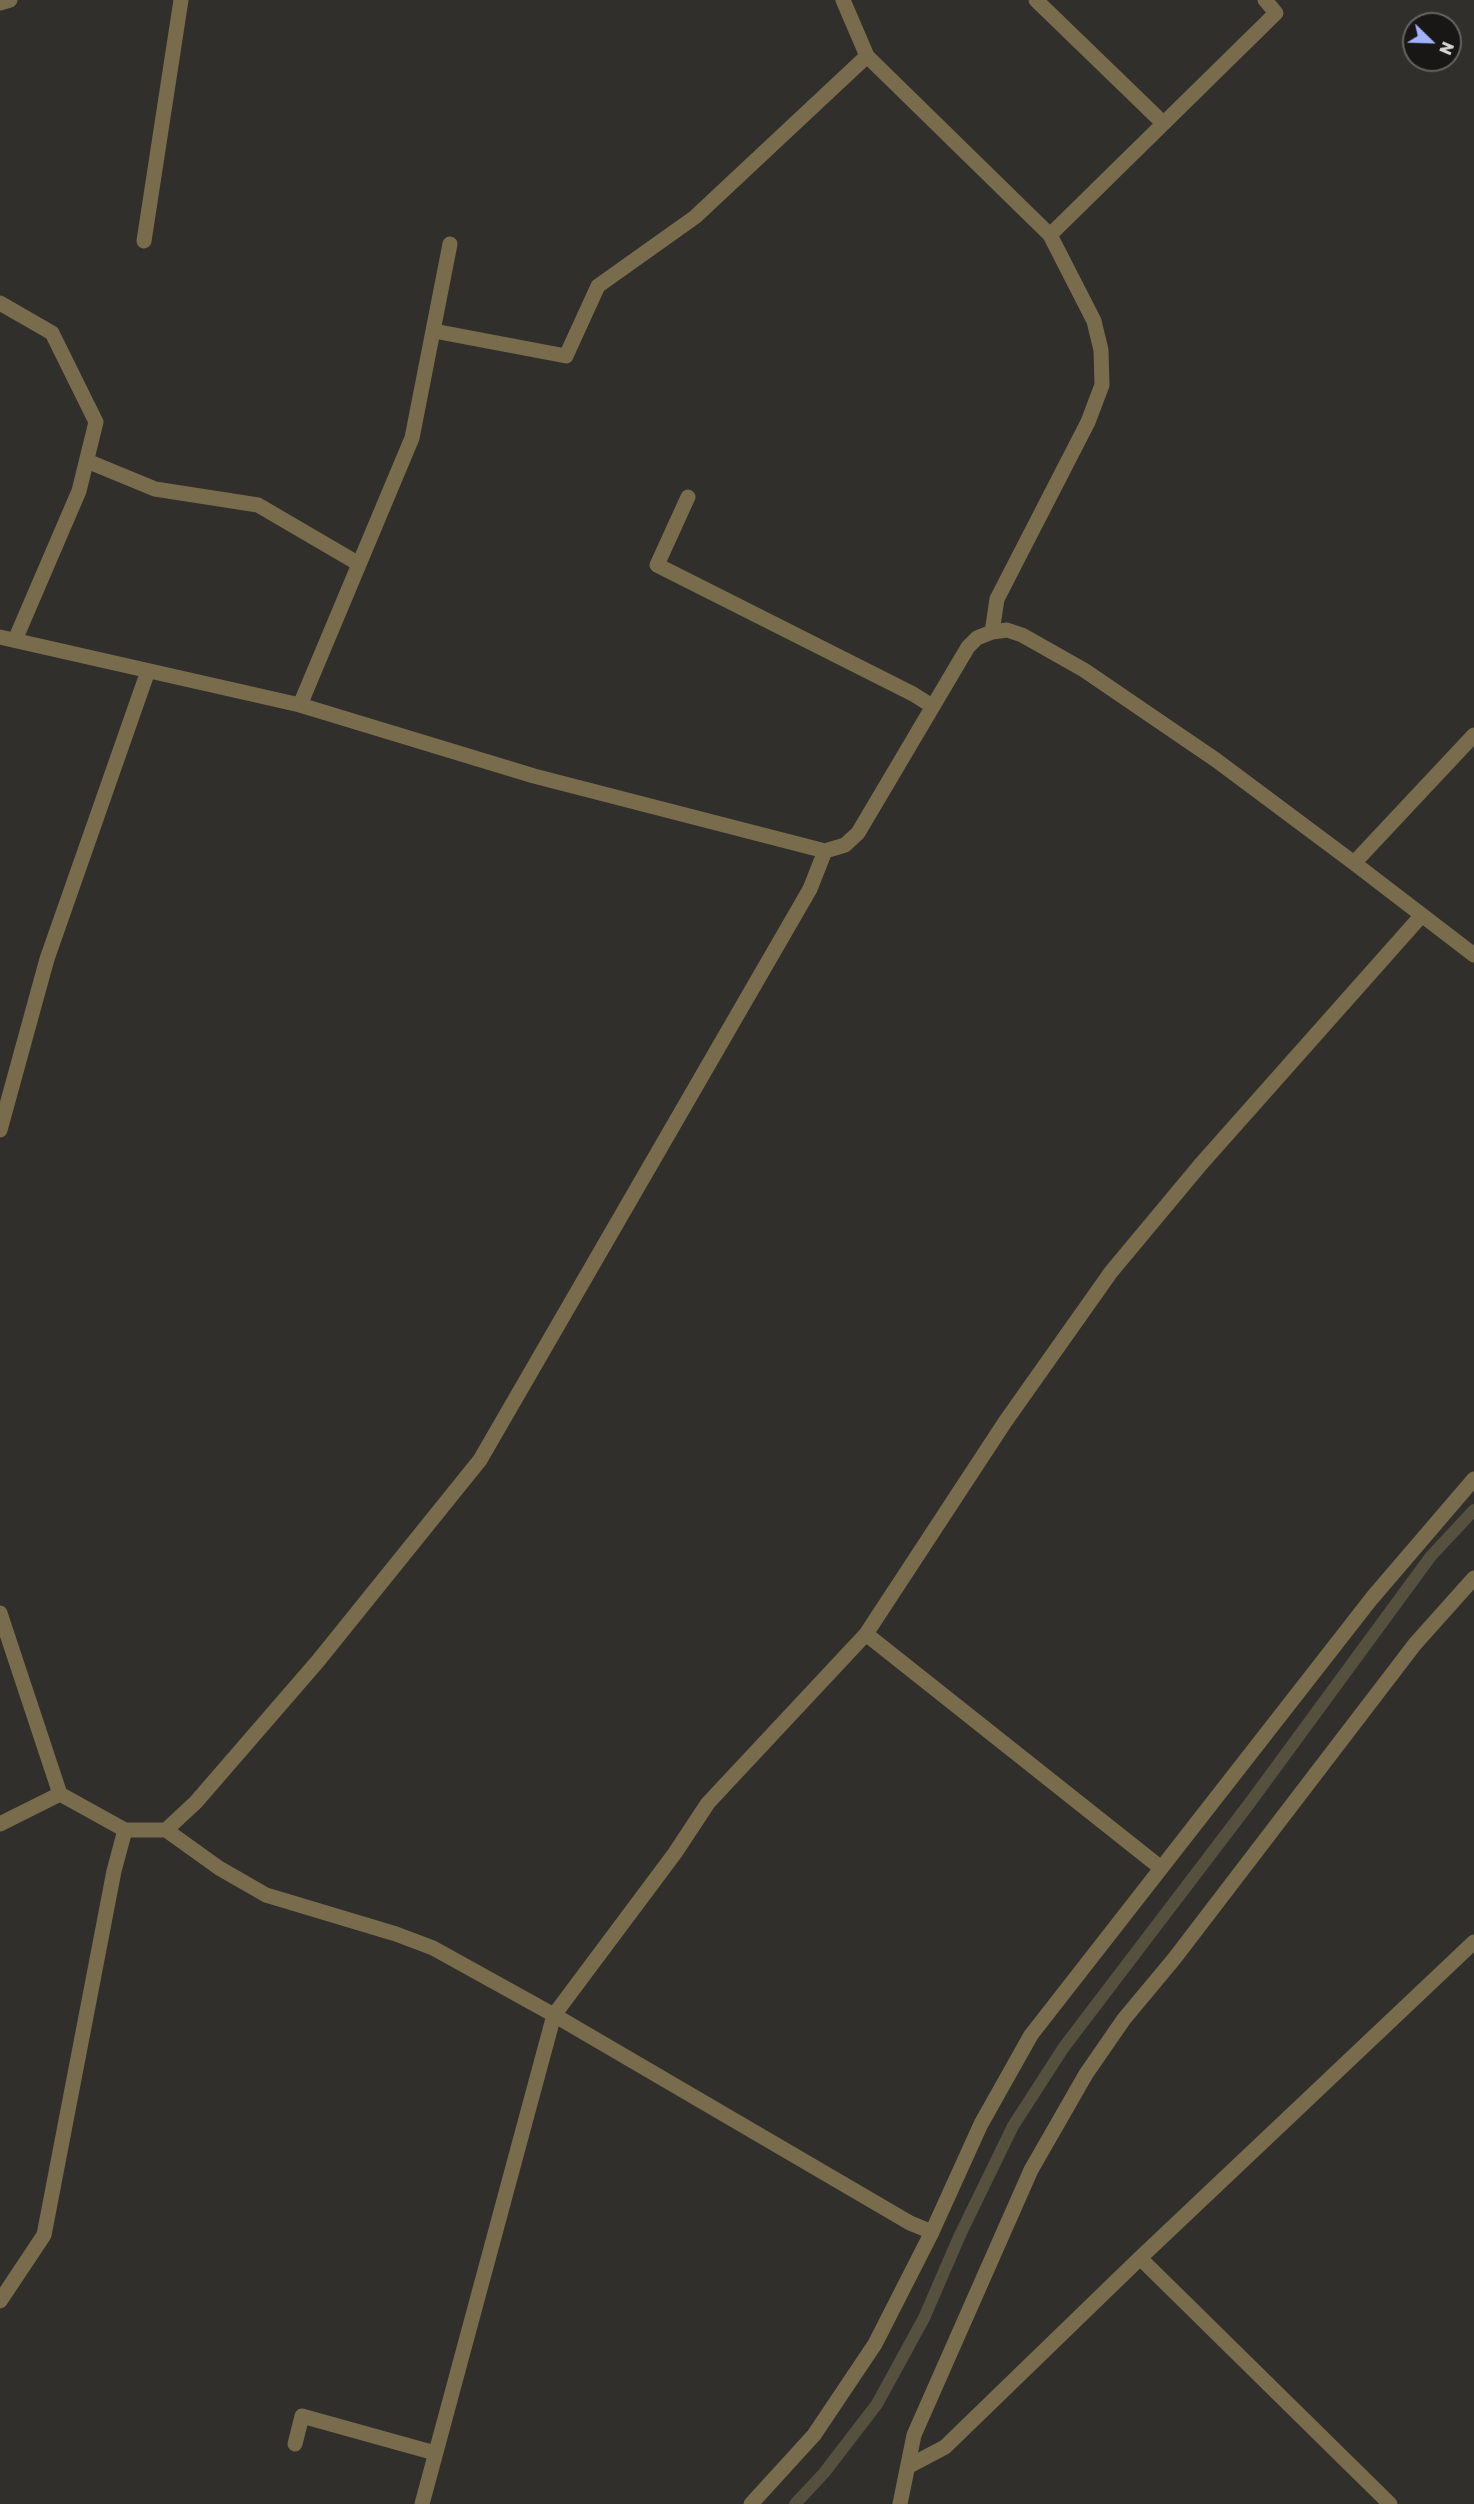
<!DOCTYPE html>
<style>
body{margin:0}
#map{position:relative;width:1474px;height:2504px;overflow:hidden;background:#312f2c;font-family:"Golos Text",sans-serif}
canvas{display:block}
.north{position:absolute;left:1402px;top:12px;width:60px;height:60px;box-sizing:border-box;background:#181716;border:2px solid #646361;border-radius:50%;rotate:113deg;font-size:16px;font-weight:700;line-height:24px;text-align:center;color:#d5d4d2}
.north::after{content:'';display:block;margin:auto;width:21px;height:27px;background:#a3b2fd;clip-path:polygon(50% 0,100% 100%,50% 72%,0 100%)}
</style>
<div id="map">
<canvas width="1474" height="2504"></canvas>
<div class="north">N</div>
</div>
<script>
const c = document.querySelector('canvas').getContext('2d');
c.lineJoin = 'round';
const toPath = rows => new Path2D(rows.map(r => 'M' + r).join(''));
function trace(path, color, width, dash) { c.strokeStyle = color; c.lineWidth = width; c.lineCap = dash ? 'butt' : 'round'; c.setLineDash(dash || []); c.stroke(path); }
const stream = toPath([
 [795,2504,824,2473,877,2404,924,2318,960,2235,1013,2126,1064,2047,1249,1804,1431,1556,1474,1510]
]);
const minor = toPath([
 [843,0,867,56,1050,235,1094,321,1101,350,1102,385,1088,422,997,599,992,632],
 [1036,0,1163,123],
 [0,3,10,0],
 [1050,235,1276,13,1265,0],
 [144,241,181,0],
 [0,303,52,333,96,422,79,491,15,640],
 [434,331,566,356,598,286,695,217,867,56],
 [87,461,155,489,258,505,359,564],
 [688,497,657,565,913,694,932,706],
 [0,637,300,705,534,776,825,851,845,845,858,833,968,647,977,638,992,632,1007,630,1022,635,1084,670,1216,760,1354,863,1474,955],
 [300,705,412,438,450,244],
 [1354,863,1474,735],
 [0,1130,47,959,148,671],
 [0,1613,60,1794,125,1830,166,1830,196,1802,318,1661,480,1460,810,889,825,851],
 [866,1634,1161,1868],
 [0,1824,60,1794],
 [166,1830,219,1868,266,1895,396,1934,433,1948,554,2015,910,2223,932,2232],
 [1140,2258,1474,1942],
 [0,2301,44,2235,114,1871,125,1830],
 [295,2444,302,2416,435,2453],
 [909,2466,945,2447,1140,2258,1390,2504],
 [422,2504,554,2015,675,1853,708,1803,866,1634,1005,1422,1111,1272,1201,1164,1422,915],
 [751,2504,814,2435,875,2344,932,2232,981,2124,1031,2035,1372,1598,1474,1479],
 [900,2504,914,2435,1031,2170,1086,2074,1124,2019,1174,1959,1415,1644,1474,1578]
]);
trace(stream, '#56503f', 12);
trace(minor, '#786c4c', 15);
</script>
